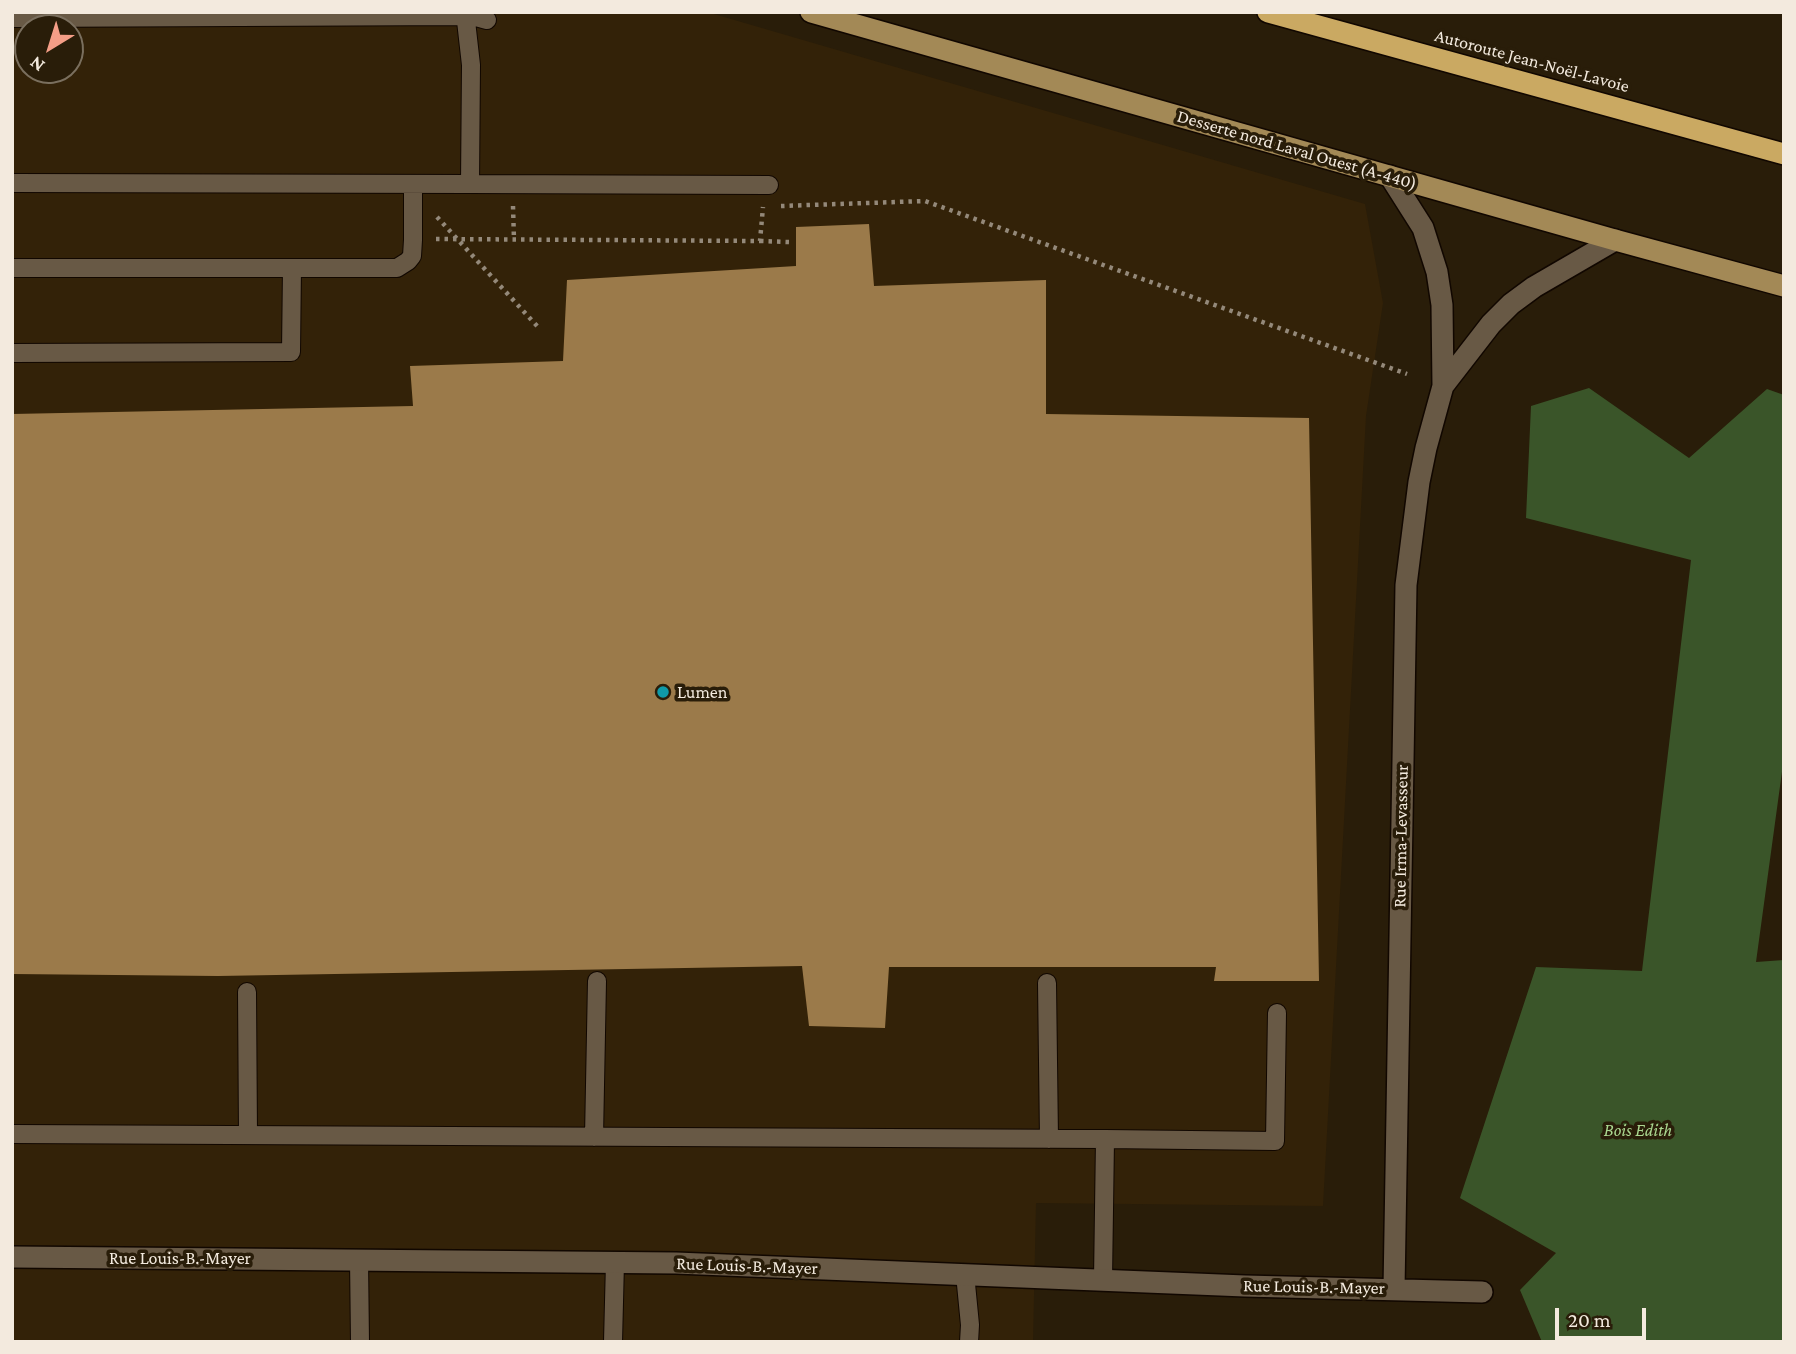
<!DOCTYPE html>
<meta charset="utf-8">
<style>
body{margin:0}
#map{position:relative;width:1796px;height:1354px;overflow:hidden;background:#291d09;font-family:"Crimson Pro",serif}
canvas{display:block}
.frame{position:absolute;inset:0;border:14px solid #f3eade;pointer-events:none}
.north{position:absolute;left:14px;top:14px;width:70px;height:70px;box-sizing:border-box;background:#291d09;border:2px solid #7a6f5e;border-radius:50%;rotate:218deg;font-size:19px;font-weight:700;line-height:28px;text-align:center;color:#f3eade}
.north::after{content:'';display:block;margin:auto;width:24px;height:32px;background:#f49e87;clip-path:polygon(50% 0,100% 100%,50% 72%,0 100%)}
.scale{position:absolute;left:1555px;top:1308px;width:91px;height:32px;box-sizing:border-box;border:4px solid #f3eade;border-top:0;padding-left:9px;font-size:21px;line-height:24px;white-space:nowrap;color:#f3eade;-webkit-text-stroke:5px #291d09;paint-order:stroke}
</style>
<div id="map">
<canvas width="1796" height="1354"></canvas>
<div class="frame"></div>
<div class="north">N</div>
<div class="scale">20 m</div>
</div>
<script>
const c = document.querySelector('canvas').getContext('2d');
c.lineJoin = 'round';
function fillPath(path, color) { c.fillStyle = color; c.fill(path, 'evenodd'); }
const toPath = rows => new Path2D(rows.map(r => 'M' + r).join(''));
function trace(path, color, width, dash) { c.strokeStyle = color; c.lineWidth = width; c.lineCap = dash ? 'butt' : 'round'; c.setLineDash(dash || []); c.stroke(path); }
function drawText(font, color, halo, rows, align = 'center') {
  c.font = font + ' "Crimson Pro",serif'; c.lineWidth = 7; c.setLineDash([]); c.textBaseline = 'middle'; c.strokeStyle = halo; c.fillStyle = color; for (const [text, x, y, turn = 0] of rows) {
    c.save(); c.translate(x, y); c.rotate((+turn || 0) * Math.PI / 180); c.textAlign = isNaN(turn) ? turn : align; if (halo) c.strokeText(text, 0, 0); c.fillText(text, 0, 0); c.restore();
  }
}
const built = toPath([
 [12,12,707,12,1365,204,1383,303,1366,416,1323,1206,1036,1203,1033,1342,12,1342],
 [28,28,70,28,70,70,28,70]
]);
const forest = toPath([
 [1589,388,1689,458,1767,389,1784,395,1784,757,1756,962,1784,960,1784,1342,1542,1342,1520,1290,1556,1253,1460,1198,1536,967,1642,971,1691,560,1526,518,1531,406]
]);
const building = toPath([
 [869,224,874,286,1046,280,1046,414,1309,418,1319,981,1214,981,1216,967,889,967,885,1028,809,1026,802,966,218,976,12,974,12,414,413,406,410,366,563,361,567,280,796,266,796,227]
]);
const path = toPath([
 [513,206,514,240],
 [781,206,925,201,1407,374],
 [437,217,538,327],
 [436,239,760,241,763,207],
 [760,241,789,242]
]);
const lane = toPath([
 [12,18,465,16,476,17,487,20],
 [12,183,470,184,471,65,465,12],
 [470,184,769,185],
 [12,268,397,268,408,261,412,256,413,240,413,184],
 [12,353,291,352,292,268],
 [1047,983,1049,1139],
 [247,992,248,1135],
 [12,1134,1105,1139,1103,1280],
 [594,1137,597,981],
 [1105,1139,1275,1141,1277,1013],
 [359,1259,360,1342],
 [965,1274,970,1325,969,1342],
 [613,1342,615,1262]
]);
const street = toPath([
 [1390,176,1423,228,1437,272,1442,305,1443,386,1426,448,1419,482,1406,585,1394,1289],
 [1443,386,1491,324,1511,304,1534,287,1615,240],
 [12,1257,676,1263,1245,1286,1482,1292]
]);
const primary = toPath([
 [811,12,1615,240,1784,286]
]);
const highway = toPath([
 [1268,12,1784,154]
]);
const markers = [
 [663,692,7,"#0f9aa8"]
];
const streetNames = [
 ["Autoroute Jean-Noël-Lavoie",1532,61,15],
 ["Desserte nord Laval Ouest (A-440)",1297,150,16],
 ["Rue Irma-Levasseur",1401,836,-89],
 ["Rue Louis-B.-Mayer",180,1258],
 ["Rue Louis-B.-Mayer",747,1266,2],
 ["Rue Louis-B.-Mayer",1314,1287,1]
];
const poiNames = [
 ["Lumen",677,692]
];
const parkNames = [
 ["Bois Edith",1638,1130]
];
fillPath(built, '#332208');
fillPath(forest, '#3a5529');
fillPath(building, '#9b7a4a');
trace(lane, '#110700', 20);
trace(street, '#110700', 24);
trace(primary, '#110700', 24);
trace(highway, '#110700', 24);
trace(path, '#94897a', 4.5, [3.5, 5]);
trace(lane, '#685945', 18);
trace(street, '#685945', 21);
trace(primary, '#a38956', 21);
trace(highway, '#caa962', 21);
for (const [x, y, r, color] of markers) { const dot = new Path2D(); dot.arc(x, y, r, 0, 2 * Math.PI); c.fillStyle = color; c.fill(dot); trace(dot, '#291d09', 2.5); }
drawText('18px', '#f3eade', '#291d09', streetNames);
drawText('18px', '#f3eade', '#291d09', poiNames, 'left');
drawText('italic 18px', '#aad790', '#291d09', parkNames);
</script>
